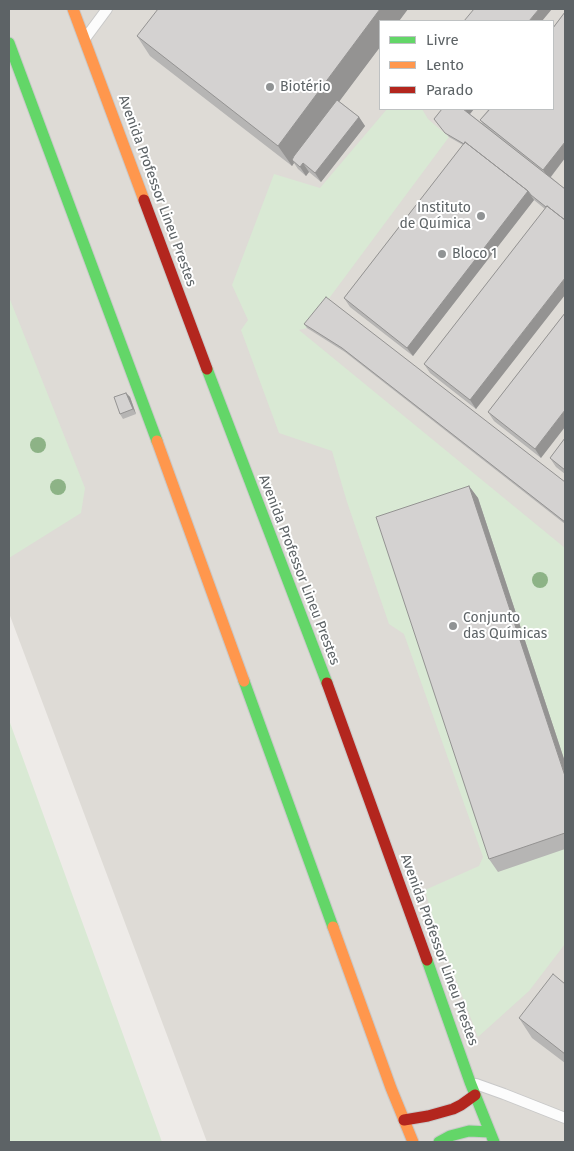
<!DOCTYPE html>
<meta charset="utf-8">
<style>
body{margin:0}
#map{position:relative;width:574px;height:1151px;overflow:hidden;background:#eeebe8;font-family:"Fira Sans",sans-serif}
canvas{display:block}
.frame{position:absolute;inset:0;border:10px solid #5d6366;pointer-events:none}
.legend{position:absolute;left:379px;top:20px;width:175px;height:90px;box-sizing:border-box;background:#fff;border:1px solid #bec1c2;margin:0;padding:6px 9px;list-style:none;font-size:15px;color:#5d6366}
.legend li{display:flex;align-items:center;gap:10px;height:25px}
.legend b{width:25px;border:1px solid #bec1c2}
</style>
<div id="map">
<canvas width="574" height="1151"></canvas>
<div class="frame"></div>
<ul class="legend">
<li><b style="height:6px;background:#63d668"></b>Livre</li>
<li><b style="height:6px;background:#ff974d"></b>Lento</li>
<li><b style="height:6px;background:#b3261e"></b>Parado</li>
</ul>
</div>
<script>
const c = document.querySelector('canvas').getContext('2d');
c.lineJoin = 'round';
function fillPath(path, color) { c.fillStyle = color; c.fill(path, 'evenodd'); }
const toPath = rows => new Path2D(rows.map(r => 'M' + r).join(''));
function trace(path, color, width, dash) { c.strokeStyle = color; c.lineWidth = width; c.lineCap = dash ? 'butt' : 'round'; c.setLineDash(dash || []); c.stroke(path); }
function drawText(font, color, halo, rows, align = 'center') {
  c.font = font + ' "Fira Sans",sans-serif'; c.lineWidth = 4; c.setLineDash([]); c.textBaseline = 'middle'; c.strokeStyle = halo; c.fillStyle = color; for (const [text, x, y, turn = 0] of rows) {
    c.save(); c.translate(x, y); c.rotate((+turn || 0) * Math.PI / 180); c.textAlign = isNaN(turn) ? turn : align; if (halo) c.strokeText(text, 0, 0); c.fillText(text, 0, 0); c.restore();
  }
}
const education = toPath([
 [9,9,565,9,565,1142,207,1142,9,613],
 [380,21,553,21,553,109,380,109]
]);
const green = toPath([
 [387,109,422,109,428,119,449,137,307,328,299,330,565,548,565,944,529,991,478,1037,434,923,425,890,479,866,483,857,404,634,389,624,347,502,332,451,279,433,241,330,248,320,232,285,274,174,320,188],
 [9,297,85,488,81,513,9,558],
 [9,720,162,1142,9,1142]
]);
const lane = toPath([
 [87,36,107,9],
 [476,1084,504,1094,565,1118]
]);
const fast = toPath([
 [9,43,157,441],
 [207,369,327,683],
 [244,681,333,927],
 [427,960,470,1082,494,1142],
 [439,1142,450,1136,469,1131,490,1132]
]);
const slow = toPath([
 [73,9,144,200],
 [157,441,244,681],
 [333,927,391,1088,413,1142]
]);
const jam = toPath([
 [144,200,207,369],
 [327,683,427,960],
 [404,1120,428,1116,453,1109,461,1105,475,1095]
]);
const trees = [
 [38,445],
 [58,487],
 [540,580]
];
const wall = toPath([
 [408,9,399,21,380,21,380,47,339,101,359,117,365,126,321,182,309,172,306,176,298,169,294,163,292,166,150,56,137,36],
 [565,12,565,158,551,177,565,189,476,409,430,373,424,364,545,209,534,200,413,356,350,307,344,298,463,145,449,137,434,119,442,109,474,109,470,114,483,124,480,120],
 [565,313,541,458,494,421,488,412],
 [304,324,565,482,565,524,345,352,307,328],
 [126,393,130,397,136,414,123,419,120,414],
 [565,438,565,474,556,467,550,458],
 [469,486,478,498,565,762,565,849,498,872,489,859],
 [565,984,565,1063,532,1038,519,1018]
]);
const shadedWall = toPath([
 [380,9,408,9,399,21,380,21,380,47,294,162,292,160,294,163,292,166,278,146],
 [539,9,552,9,542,21,529,21],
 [464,109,474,109,469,115],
 [359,117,365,126,321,182,315,173],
 [565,142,565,158,549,179,543,170],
 [303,163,309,172,306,176,300,167],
 [528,191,534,200,413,356,407,348],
 [565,278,565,295,476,409,470,400],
 [126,393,130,397,136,414,133,409],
 [565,410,565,427,541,458,535,449],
 [469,486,478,498,565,762,565,776]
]);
const building = toPath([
 [158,9,380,9,278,146,137,36,158,9],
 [474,9,539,9,529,21,464,21,474,9],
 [565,12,565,142,543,170,480,120,490,109,553,109,553,28,565,12],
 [337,100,359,117,315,173,303,163,300,167,292,160,294,156,337,100],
 [442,109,463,109,565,189,565,220,547,206,546,207,531,195,528,191,465,142,464,144,445,133,434,119,442,109],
 [465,142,528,191,407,348,344,298,465,142],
 [547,206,565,220,565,278,470,400,424,364,547,206],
 [326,297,565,482,565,522,342,348,304,324,326,297],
 [565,313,565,410,535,449,488,412,565,313],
 [126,393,133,409,120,414,114,397,126,393],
 [565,438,565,470,550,458,565,438],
 [469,486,565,776,565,833,489,859,376,517,469,486],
 [553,974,565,984,565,1054,519,1018,553,974]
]);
const markers = [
 [270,87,5,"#909394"],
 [481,216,5,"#909394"],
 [442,254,5,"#909394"],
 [453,626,5,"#909394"]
];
const poiNames = [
 ["Biotério",280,87],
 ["Instituto",471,208,"right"],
 ["de Química",471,224,"right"],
 ["Bloco 1",452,254],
 ["Conjunto",463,618],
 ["das Químicas",463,634]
];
const streetNames = [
 ["Avenida Professor Lineu Prestes",157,191,70],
 ["Avenida Professor Lineu Prestes",299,570,69],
 ["Avenida Professor Lineu Prestes",439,950,70]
];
fillPath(education, '#dedbd6');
fillPath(green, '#d9e9d4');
trace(lane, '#c9c9c9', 12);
trace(fast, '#c9c9c9', 13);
trace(slow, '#c9c9c9', 13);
trace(jam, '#c9c9c9', 13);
trace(lane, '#fcfcfc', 10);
trace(fast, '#63d668', 11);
trace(slow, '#ff974d', 11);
trace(jam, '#b3261e', 11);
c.fillStyle = '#8db386';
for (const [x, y] of trees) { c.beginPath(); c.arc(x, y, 8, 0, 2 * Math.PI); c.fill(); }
fillPath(wall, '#b6b5b4');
fillPath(shadedWall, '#949392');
fillPath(building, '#d4d2d1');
trace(building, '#949392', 1);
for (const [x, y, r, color] of markers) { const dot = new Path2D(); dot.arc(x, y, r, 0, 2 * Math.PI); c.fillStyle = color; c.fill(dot); trace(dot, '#fff', 2); }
drawText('14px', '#5d6366', '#fff', poiNames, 'left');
drawText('14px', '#5d6366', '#fff', streetNames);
</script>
